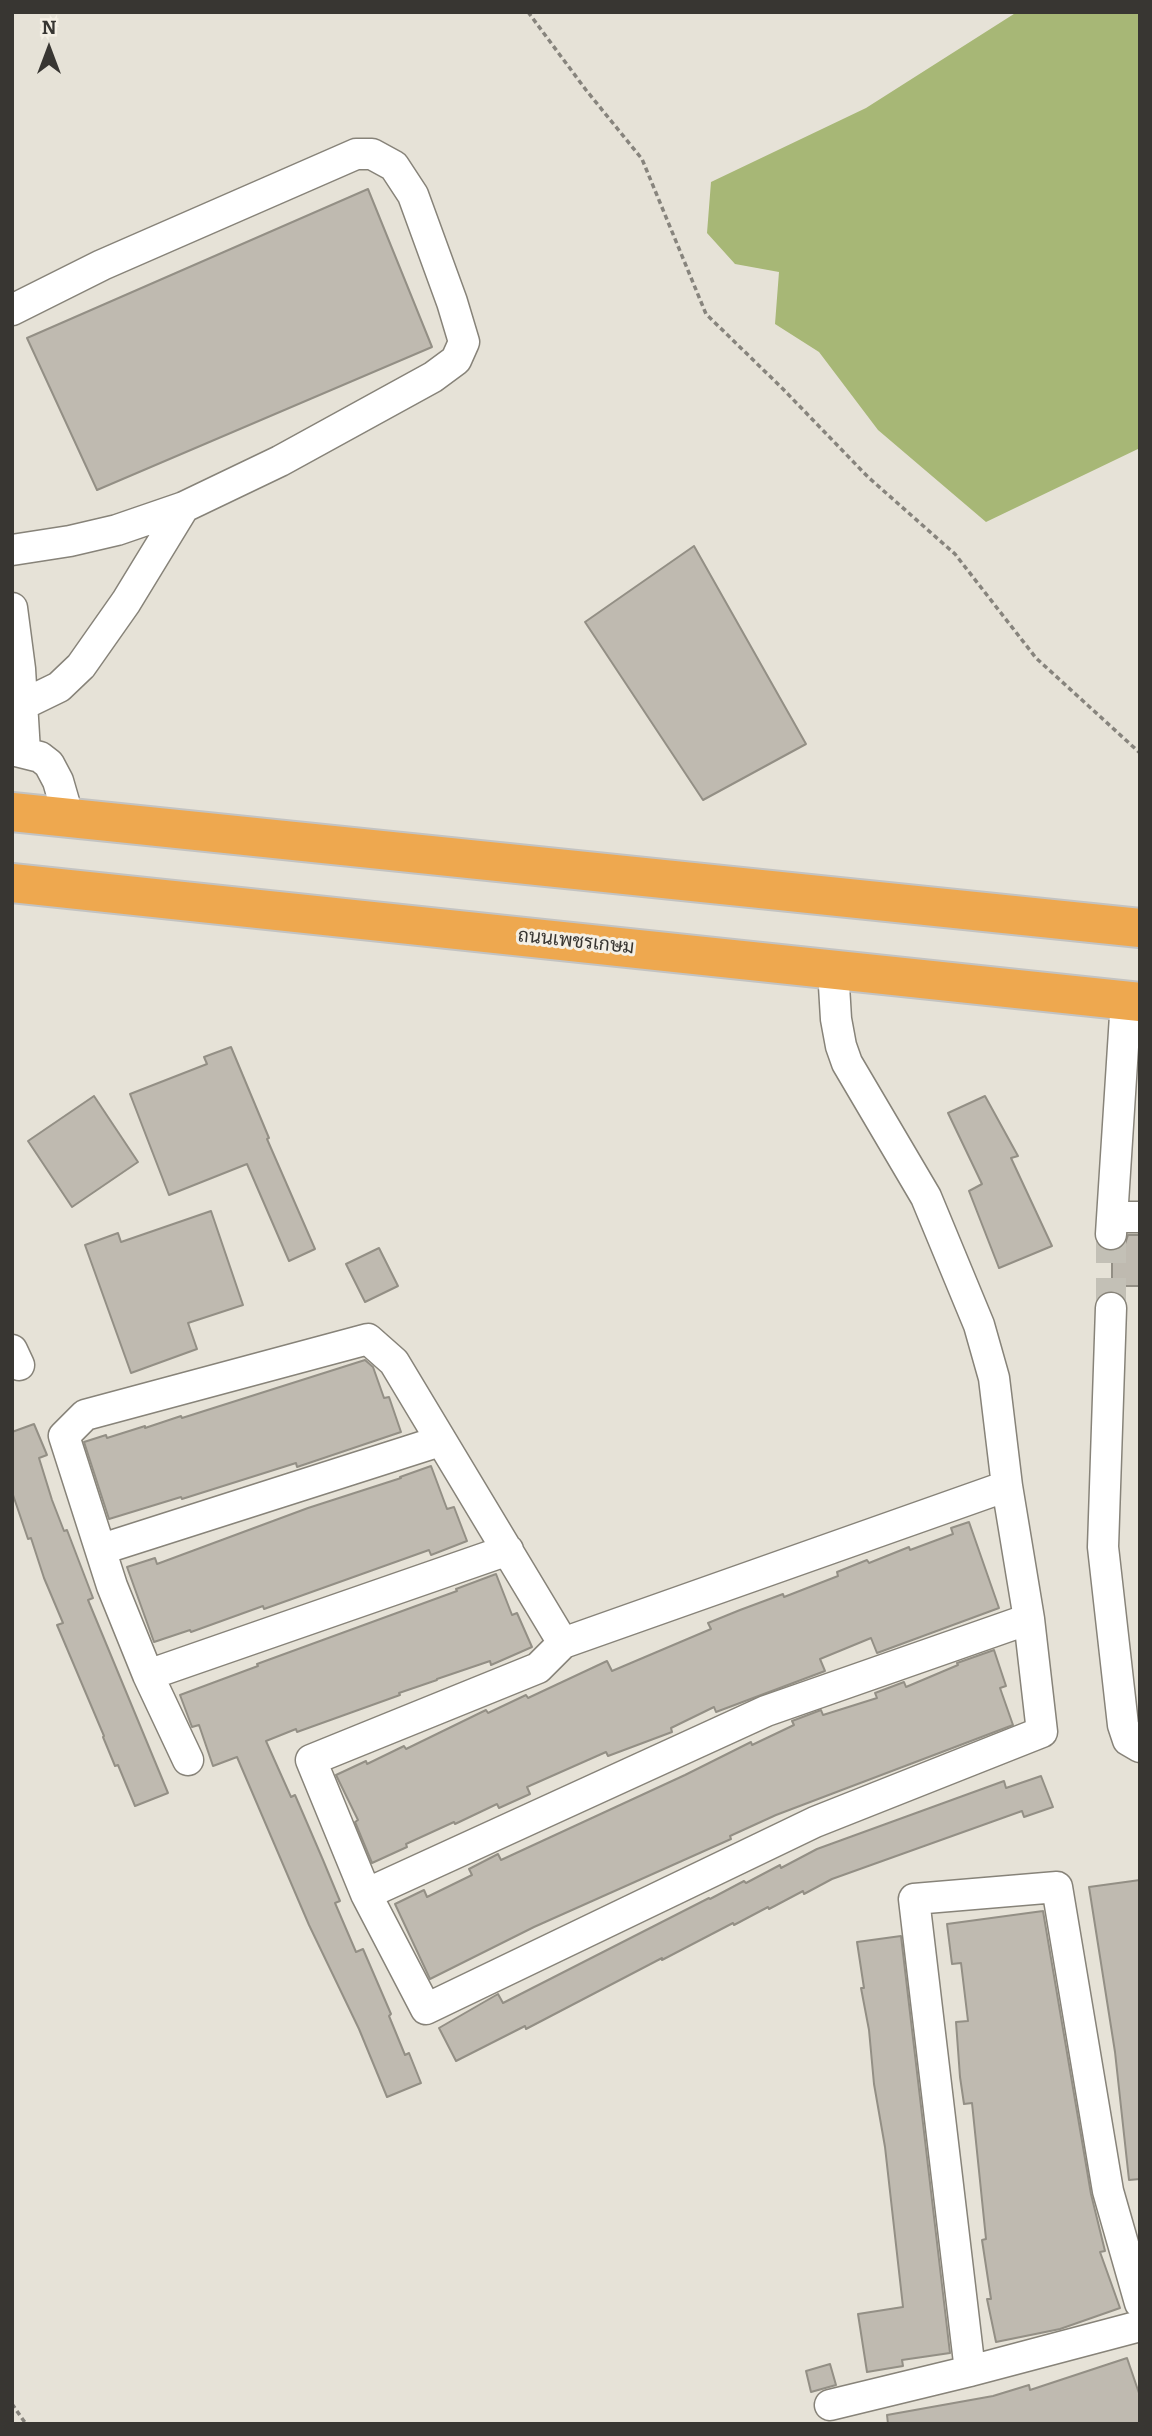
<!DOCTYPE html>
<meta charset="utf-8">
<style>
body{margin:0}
#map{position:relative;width:1152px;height:2436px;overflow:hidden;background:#e6e2d7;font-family:Bitter,serif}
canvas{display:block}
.frame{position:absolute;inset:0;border:14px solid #383632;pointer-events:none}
.north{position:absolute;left:14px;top:14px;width:70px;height:70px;-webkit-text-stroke:5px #f4efe4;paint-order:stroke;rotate:0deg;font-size:19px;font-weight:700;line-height:28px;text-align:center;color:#383632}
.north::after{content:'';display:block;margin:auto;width:24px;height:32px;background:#383632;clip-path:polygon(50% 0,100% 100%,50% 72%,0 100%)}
</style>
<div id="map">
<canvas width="1152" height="2436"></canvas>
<div class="frame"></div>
<div class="north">N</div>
</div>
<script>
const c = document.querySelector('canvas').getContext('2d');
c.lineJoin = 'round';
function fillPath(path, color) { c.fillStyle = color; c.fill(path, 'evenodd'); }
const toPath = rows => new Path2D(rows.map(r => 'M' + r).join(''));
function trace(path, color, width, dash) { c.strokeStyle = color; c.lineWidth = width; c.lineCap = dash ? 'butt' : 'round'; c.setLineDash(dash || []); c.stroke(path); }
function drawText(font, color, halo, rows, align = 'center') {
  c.font = font + ' Bitter,Sarabun,serif'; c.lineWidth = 6; c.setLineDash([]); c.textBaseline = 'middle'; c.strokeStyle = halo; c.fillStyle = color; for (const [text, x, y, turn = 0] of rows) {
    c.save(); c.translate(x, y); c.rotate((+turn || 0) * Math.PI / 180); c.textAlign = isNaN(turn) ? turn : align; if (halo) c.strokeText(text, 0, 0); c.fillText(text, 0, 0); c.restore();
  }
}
const forest = toPath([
 [1017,12,1140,12,1140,448,986,522,878,430,819,352,775,324,779,272,735,264,707,233,711,182,866,108]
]);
const building = toPath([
 [368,189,432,347,97,490,27,338,368,189],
 [694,546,806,744,703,800,585,622,694,546],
 [231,1047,269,1138,267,1139,315,1249,289,1261,247,1164,169,1195,130,1094,207,1064,204,1057,231,1047],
 [94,1096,138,1162,72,1207,28,1141,94,1096],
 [985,1096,1018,1156,1011,1158,1052,1246,999,1268,969,1191,982,1184,948,1113,985,1096],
 [211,1211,243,1305,188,1323,197,1349,131,1373,85,1245,118,1233,121,1242,211,1211],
 [1128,1235,1140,1235,1140,1286,1112,1286,1112,1251,1119,1249,1125,1244,1128,1235],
 [379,1248,398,1286,365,1302,346,1264,379,1248],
 [365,1360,373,1367,384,1398,389,1397,401,1432,297,1467,296,1463,182,1499,181,1497,109,1519,84,1442,106,1435,107,1438,145,1426,145,1428,181,1416,182,1418,365,1360],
 [34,1424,47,1455,39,1458,52,1500,64,1531,67,1530,93,1598,88,1600,168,1793,135,1806,118,1765,115,1766,103,1737,104,1736,57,1625,63,1623,44,1578,31,1538,28,1539,12,1492,12,1432,34,1424],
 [431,1466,447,1509,454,1507,467,1541,431,1555,429,1550,264,1609,263,1606,191,1632,190,1630,154,1642,127,1567,155,1558,157,1564,308,1508,401,1478,400,1477,431,1466],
 [969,1522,999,1608,877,1653,871,1638,820,1659,825,1671,716,1712,714,1707,671,1728,672,1732,608,1756,606,1752,527,1787,530,1794,499,1808,497,1804,455,1824,454,1822,406,1844,407,1847,372,1863,355,1822,358,1820,336,1775,366,1761,367,1764,404,1746,406,1749,486,1710,488,1713,526,1695,528,1698,607,1661,612,1671,711,1629,708,1623,740,1610,783,1594,784,1597,838,1576,837,1572,867,1560,869,1563,909,1547,910,1550,953,1534,951,1528,969,1522],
 [496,1574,512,1615,517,1613,532,1647,491,1665,490,1661,437,1679,437,1680,399,1693,400,1695,297,1732,296,1729,266,1741,291,1797,295,1795,323,1860,340,1901,335,1903,356,1952,363,1949,391,2014,389,2016,405,2055,409,2053,421,2083,387,2097,359,2029,309,1925,237,1757,213,1766,199,1725,192,1727,180,1695,258,1666,257,1664,457,1591,456,1589,496,1574],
 [994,1650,1006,1686,1000,1688,1013,1725,776,1815,730,1836,731,1839,534,1927,430,1979,395,1904,424,1890,427,1897,472,1875,469,1869,498,1854,501,1860,685,1775,751,1742,752,1745,794,1725,792,1721,821,1710,823,1715,877,1698,875,1693,904,1682,906,1687,958,1665,957,1663,994,1650],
 [1041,1776,1053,1807,1024,1817,1022,1811,832,1879,804,1894,803,1891,769,1909,768,1907,734,1925,733,1923,662,1960,662,1958,526,2029,525,2026,456,2061,439,2028,498,1994,503,2003,709,1898,710,1899,744,1881,746,1883,780,1865,781,1868,817,1849,1004,1781,1006,1788,1041,1776],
 [1140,1880,1140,2179,1129,2180,1115,2052,1089,1887,1140,1880],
 [1043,1911,1091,2194,1105,2251,1100,2252,1120,2308,1060,2329,996,2342,987,2299,991,2299,982,2240,986,2239,972,2103,964,2104,960,2077,956,2022,968,2021,961,1963,952,1964,947,1924,1043,1911],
 [901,1936,950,2353,902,2360,903,2366,867,2372,858,2314,903,2307,885,2147,874,2084,869,2030,861,1988,864,1988,857,1942,901,1936],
 [1127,2358,1140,2396,1140,2424,888,2424,887,2415,993,2396,1029,2385,1030,2390,1127,2358],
 [830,2364,836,2385,811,2392,806,2371,830,2364]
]);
const minorTunnel = toPath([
 [1111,1308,1111,1234]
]);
const path = toPath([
 [528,12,586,90,642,159,706,314,783,389,868,477,955,554,1036,658,1140,753],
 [12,2404,26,2424]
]);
const minor = toPath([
 [12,310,102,265,356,154,372,154,394,166,413,195,452,302,464,342,456,360,433,377,280,461,184,507,126,602,81,666,59,687,22,705],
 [12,550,70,541,117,530,184,507],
 [12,608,20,669,25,752],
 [12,750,40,757,49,764,58,781,69,819],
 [833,969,836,1019,841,1046,847,1063,926,1197,979,1325,994,1378,1007,1486,1029,1619,1042,1732,815,1822,426,2009,366,1894,311,1760,538,1668,563,1643,1007,1486],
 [1113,1217,1140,1217],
 [1111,1234,1126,1000],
 [1111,1308,1103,1547,1123,1725,1128,1740,1140,1747],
 [12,1350,19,1365],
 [102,1549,440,1441],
 [148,1675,508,1550],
 [188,1760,148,1675,112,1586,64,1436,85,1415,368,1339,394,1362,563,1643],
 [366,1894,766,1711,1029,1619],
 [970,2371,914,1899,1057,1887,1108,2191,1140,2303],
 [830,2405,970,2371,1140,2326]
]);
const highway = toPath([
 [12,812,1140,928],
 [12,883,1140,1002]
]);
const streetNames = [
 ["ถนนเพชรเกษม",576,942,6]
];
fillPath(forest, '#a7b776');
fillPath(building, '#bfbab0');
trace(building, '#938f85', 2);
trace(minorTunnel, '#c3c0b6', 30, [30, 15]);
trace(minor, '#878379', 33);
trace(highway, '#c3c3c2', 42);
trace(path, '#87847d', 3.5, [5, 3.5]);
trace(minor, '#fff', 30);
trace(highway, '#eea84f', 38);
drawText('19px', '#383632', '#f4efe4', streetNames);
</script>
